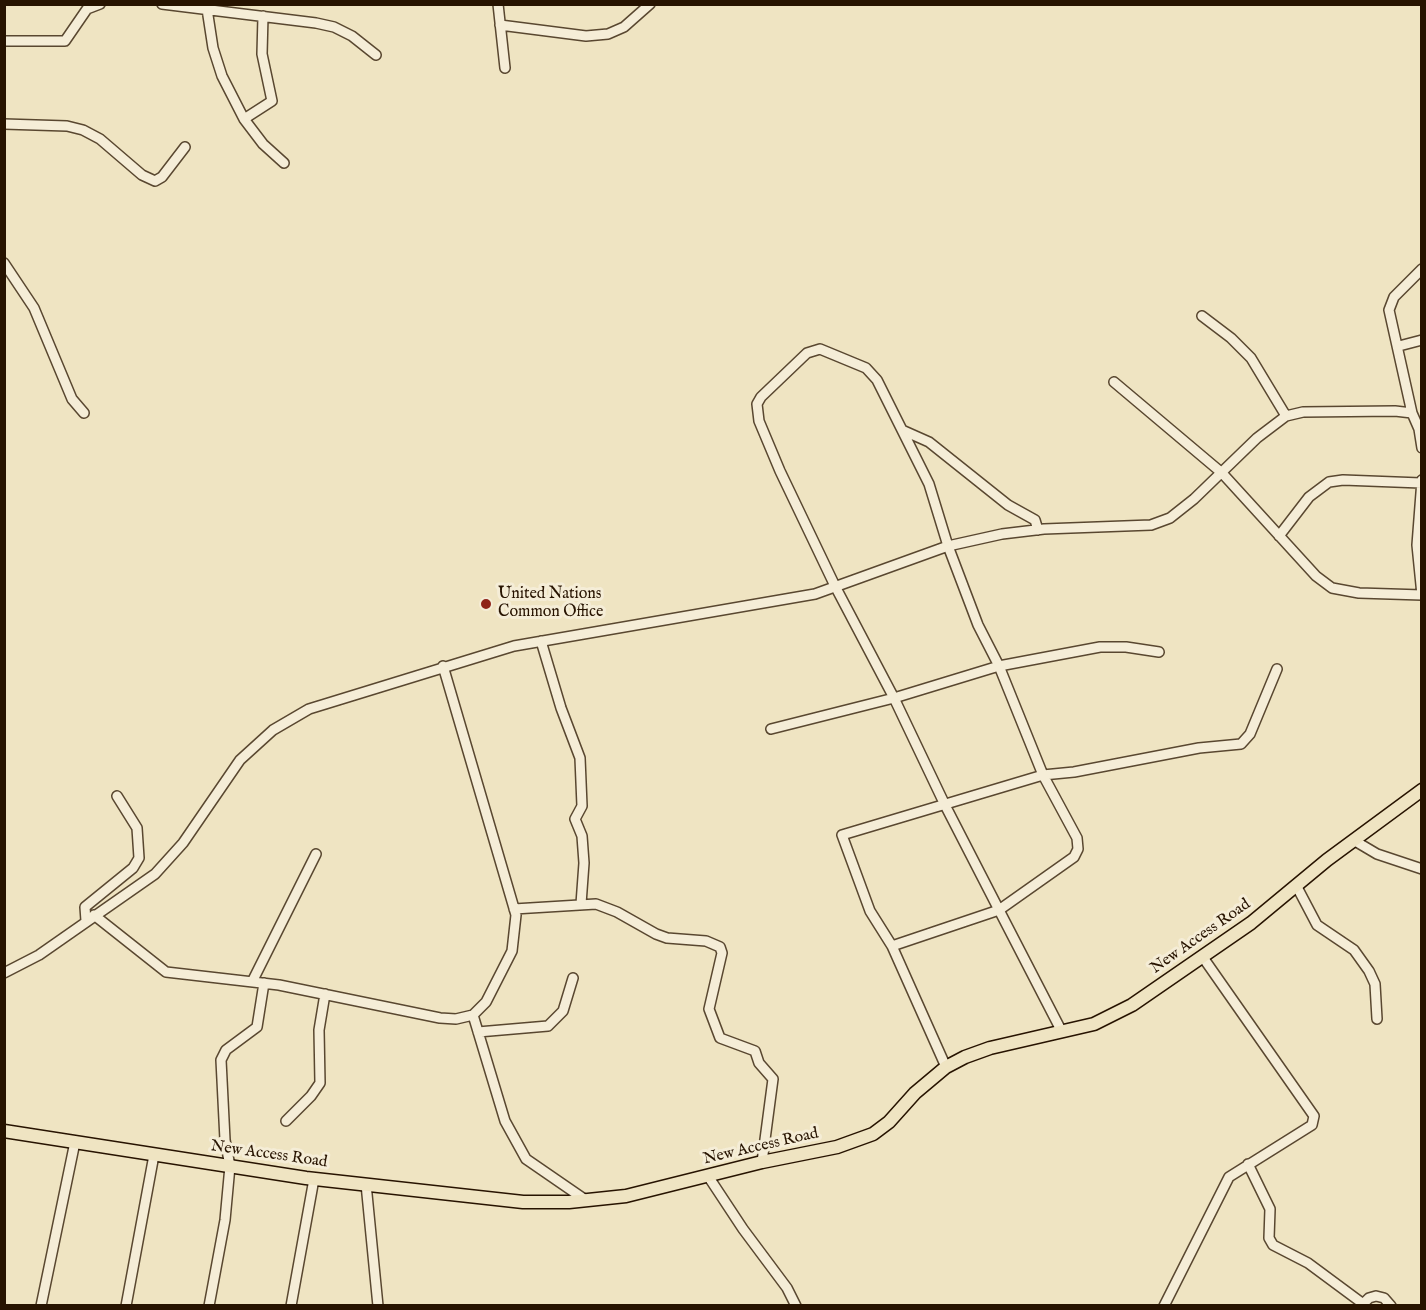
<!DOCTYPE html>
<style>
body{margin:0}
#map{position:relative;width:1426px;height:1310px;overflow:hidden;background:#efe4c2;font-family:"IM FELL English",serif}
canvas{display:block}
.frame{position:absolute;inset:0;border:6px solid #271300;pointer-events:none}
</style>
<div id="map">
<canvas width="1426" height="1310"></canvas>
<div class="frame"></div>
</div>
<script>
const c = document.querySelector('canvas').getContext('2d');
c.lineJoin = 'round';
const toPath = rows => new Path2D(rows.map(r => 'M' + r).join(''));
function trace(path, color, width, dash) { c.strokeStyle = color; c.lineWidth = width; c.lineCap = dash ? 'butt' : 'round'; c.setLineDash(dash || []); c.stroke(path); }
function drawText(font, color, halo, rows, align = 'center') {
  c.font = font + ' "IM FELL English",serif'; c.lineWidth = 6; c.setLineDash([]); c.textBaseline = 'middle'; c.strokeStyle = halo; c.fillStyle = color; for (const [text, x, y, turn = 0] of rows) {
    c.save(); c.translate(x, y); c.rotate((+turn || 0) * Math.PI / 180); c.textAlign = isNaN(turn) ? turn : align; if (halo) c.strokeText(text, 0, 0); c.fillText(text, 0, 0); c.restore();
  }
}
const minor = toPath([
 [162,4,316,23,334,27,352,36,376,55],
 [498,4,505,68],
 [207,9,213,48,222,76,244,119,263,144,284,163],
 [500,25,586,36,608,34,624,27,650,4],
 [4,41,65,41,87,9,100,4],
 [244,119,272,101,262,54,263,16],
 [4,124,67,126,83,130,100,139,142,175,155,181,162,177,185,147],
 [4,263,34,308,72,399,84,413],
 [1202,316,1231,338,1251,358,1286,416],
 [1399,346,1422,340],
 [1114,382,1222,473,1316,576,1332,588,1359,593,1422,595],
 [1412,413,1389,310,1394,297,1422,269],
 [902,430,929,442,1008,505,1035,520,1038,530],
 [1422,480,1417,545,1422,595],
 [1279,536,1309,497,1329,482,1343,480,1421,483],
 [541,641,561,708,580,758,582,806,575,819,582,836,584,863,581,904],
 [771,729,894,698,999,666,1100,647,1126,647,1159,652],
 [1355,841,1377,854,1422,869],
 [1297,887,1317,925,1354,950,1369,971,1375,984,1377,1019],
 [514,909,596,904,617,912,656,934,667,938,706,941,720,947,722,953,709,1009,720,1038,755,1051,759,1063,773,1079,762,1162],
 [94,915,166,972,279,985,440,1018,456,1019,473,1015,486,1002,512,951,516,915,443,666],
 [86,921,85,907,133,868,139,858,137,828,117,796],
 [892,946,999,910,1074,857,1078,849,1077,838,1043,775,999,666,978,625,948,546,929,484,877,380,866,368,820,349,807,353,761,397,757,404,759,421,780,471,835,586,894,698,945,805,999,910,1062,1032],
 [4,973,39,955,155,874,183,843,240,760,273,730,309,709,514,646,815,594,948,546,1002,534,1044,529,1151,525,1170,518,1194,499,1257,438,1286,416,1303,412,1395,411,1412,413,1419,429,1422,448],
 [252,982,316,854],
 [473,1015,505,1121,526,1159,587,1201],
 [478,1032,548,1026,563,1011,573,978],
 [946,1067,892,946,870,911,842,835,1043,775,1074,772,1199,748,1241,744,1250,734,1277,669],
 [286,1121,311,1096,320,1083,319,1030,325,994],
 [1248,1164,1270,1209,1269,1238,1273,1245,1308,1263,1362,1303],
 [708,1176,743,1229,787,1288,796,1306],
 [366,1184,378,1306],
 [41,1306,75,1142],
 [126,1306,154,1155],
 [209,1306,225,1220,230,1166,225,1140,221,1060,226,1050,257,1027,264,983],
 [291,1306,314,1179],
 [1164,1306,1229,1177,1312,1125,1314,1116,1202,956],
 [1361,1306,1369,1298,1376,1296,1384,1298,1391,1306]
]);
const major = toPath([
 [4,1131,306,1178,523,1202,569,1202,626,1196,762,1162,837,1147,873,1134,889,1122,915,1093,946,1067,965,1057,990,1048,1094,1024,1132,1005,1251,923,1327,860,1422,790]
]);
const markers = [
 [486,604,6,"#8f2418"]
];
const poiNames = [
 ["United Nations",498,595],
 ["Common Office",498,613]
];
const streetNames = [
 ["New Access Road",1201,937,-35],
 ["New Access Road",761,1147,-13],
 ["New Access Road",269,1155,8]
];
trace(minor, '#594730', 12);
trace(major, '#271300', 15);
trace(minor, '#f5edd7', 9);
trace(major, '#efe4c2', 12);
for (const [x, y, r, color] of markers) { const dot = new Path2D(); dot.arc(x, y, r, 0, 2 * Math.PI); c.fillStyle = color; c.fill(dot); trace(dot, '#f5edd7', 2); }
drawText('16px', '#271300', '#f5edd7', poiNames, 'left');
drawText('16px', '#271300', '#f5edd7', streetNames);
</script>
